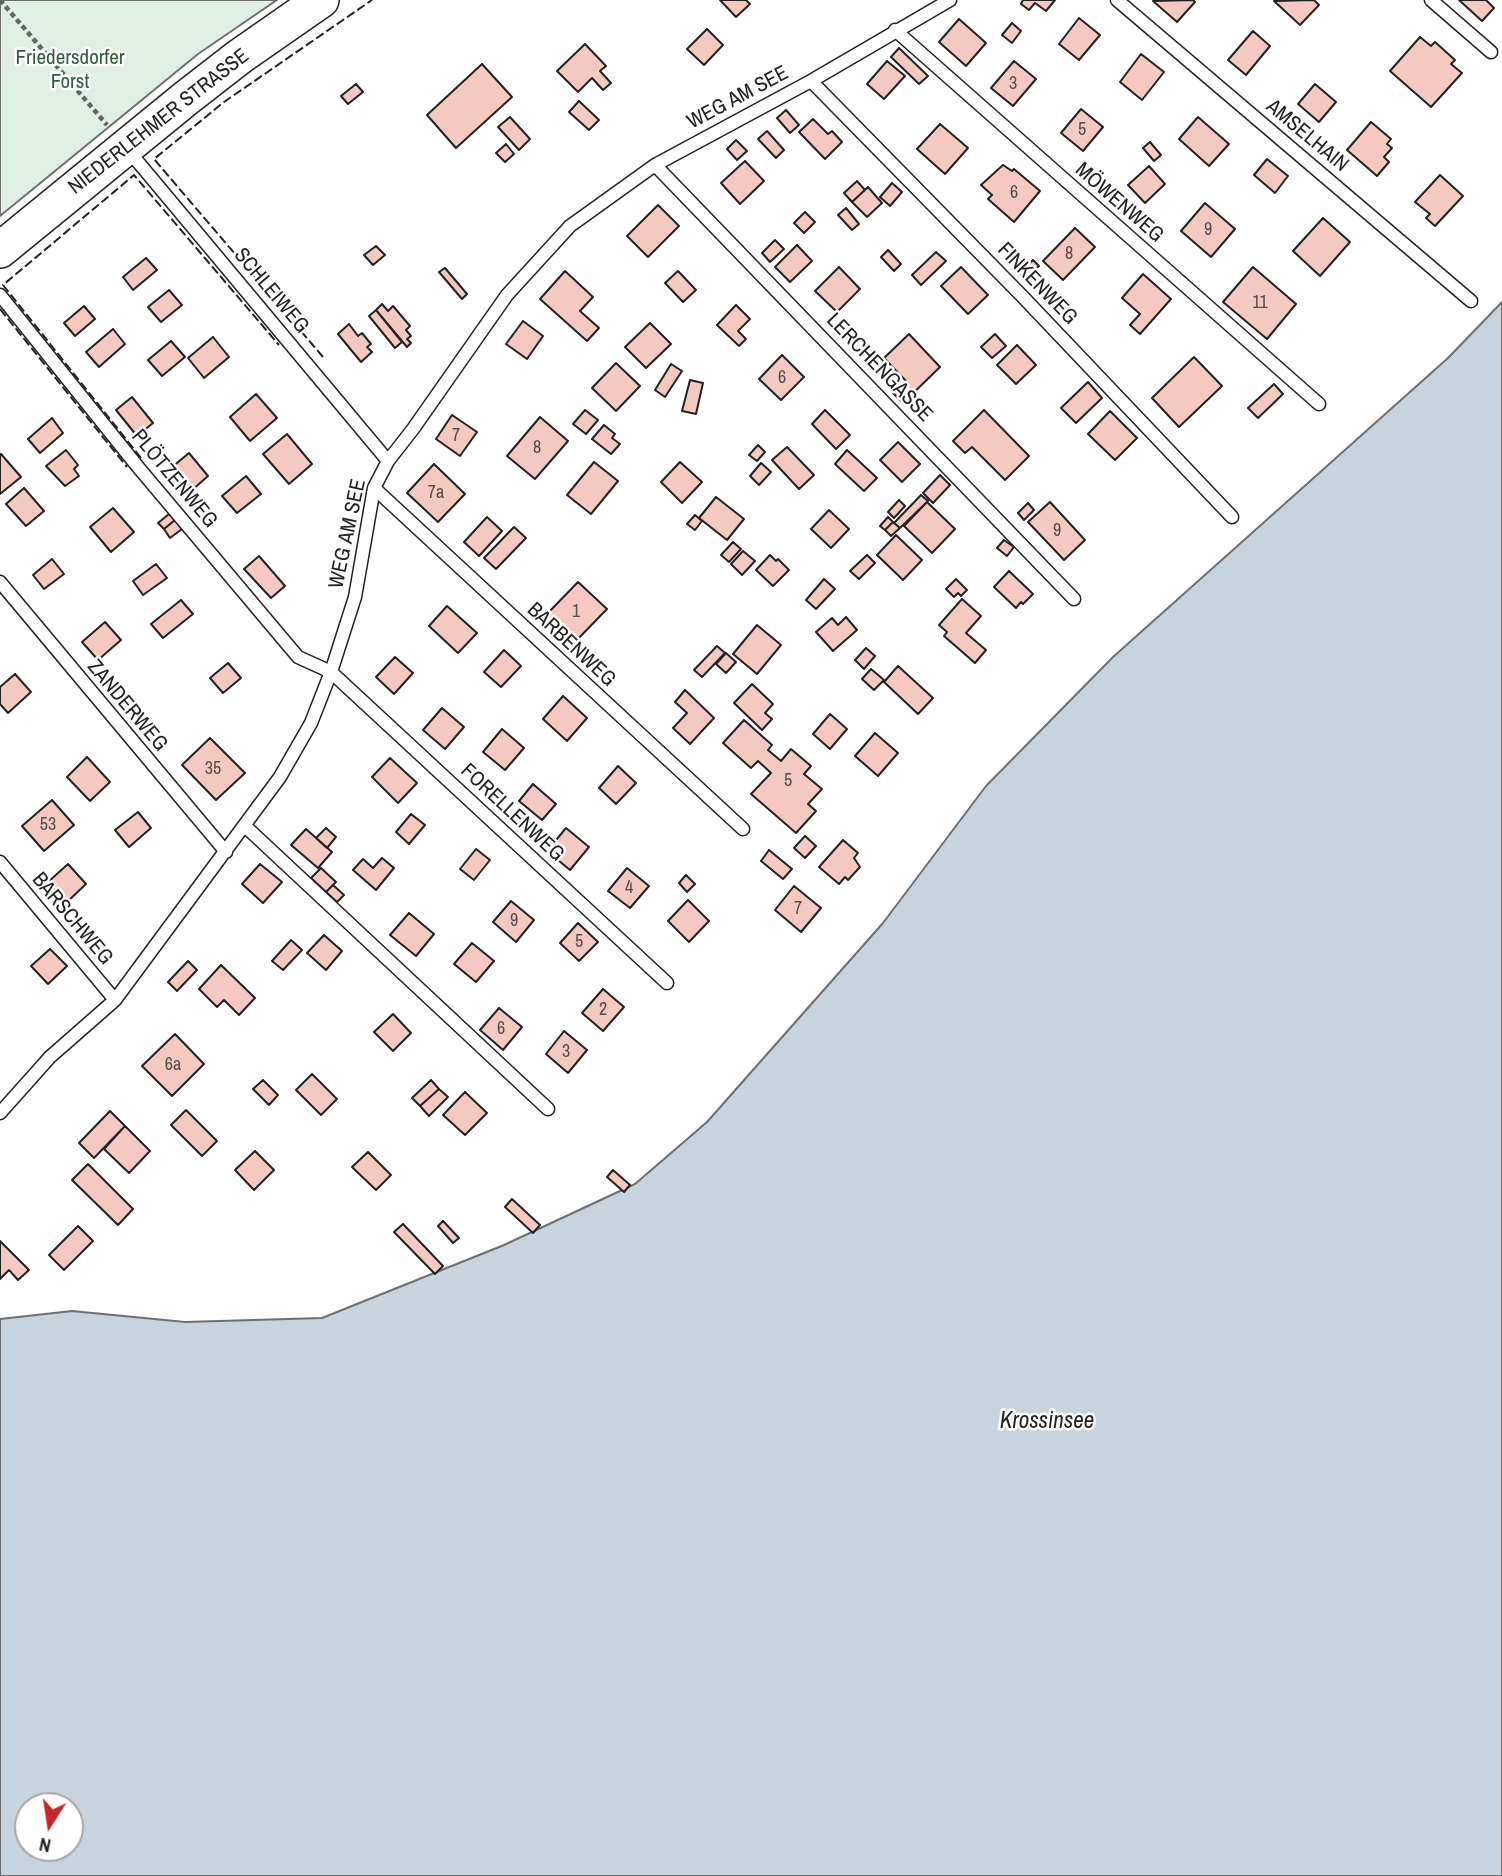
<!DOCTYPE html>
<meta charset="utf-8">
<style>
body{margin:0}
#map{position:relative;width:1502px;height:1876px;overflow:hidden;background:#fff;font-family:"Archivo Narrow",sans-serif}
canvas{display:block}
.north{position:absolute;left:14px;top:1792px;width:70px;height:70px;box-sizing:border-box;background:#fff;border:2px solid #a7a7a7;border-radius:50%;rotate:192deg;font-size:19px;font-weight:700;line-height:28px;text-align:center;color:#222}
.north::after{content:'';display:block;margin:auto;width:24px;height:32px;background:#c62828;clip-path:polygon(50% 0,100% 100%,50% 72%,0 100%)}
</style>
<div id="map">
<canvas width="1502" height="1876"></canvas>
<div class="north">N</div>
</div>
<script>
const c = document.querySelector('canvas').getContext('2d');
c.lineJoin = 'round';
function fillPath(path, color) { c.fillStyle = color; c.fill(path, 'evenodd'); }
const toPath = rows => new Path2D(rows.map(r => 'M' + r).join(''));
function trace(path, color, width, dash) { c.strokeStyle = color; c.lineWidth = width; c.lineCap = dash ? 'butt' : 'round'; c.setLineDash(dash || []); c.stroke(path); }
function drawText(font, color, halo, rows, align = 'center') {
  c.font = font + ' "Archivo Narrow",sans-serif'; c.lineWidth = 5; c.setLineDash([]); c.textBaseline = 'middle'; c.strokeStyle = halo; c.fillStyle = color; for (const [text, x, y, turn = 0] of rows) {
    c.save(); c.translate(x, y); c.rotate((+turn || 0) * Math.PI / 180); c.textAlign = isNaN(turn) ? turn : align; if (halo) c.strokeText(text, 0, 0); c.fillText(text, 0, 0); c.restore();
  }
}
const green = toPath([
 [0,0,277,0,198,54,0,216,0,0]
]);
const water = toPath([
 [1502,302,1502,1876,0,1876,0,1319,72,1311,185,1322,322,1318,504,1245,635,1184,707,1122,883,923,986,786,1113,657,1448,358,1502,302],
 [28,1806,70,1806,70,1848,28,1848,28,1806]
]);
const building = toPath([
 [720,0,746,0,750,4,736,17,720,0],
 [1023,0,1055,0,1046,11,1035,3,1029,10,1021,4,1023,0],
 [1193,0,1195,2,1177,22,1153,1,1193,0],
 [1314,0,1319,5,1300,25,1274,1,1314,0],
 [1459,0,1486,0,1494,8,1482,21,1459,0],
 [1079,18,1100,35,1079,60,1059,44,1079,18],
 [959,19,986,43,966,66,939,42,959,19],
 [1012,23,1021,31,1012,43,1002,35,1012,23],
 [707,29,723,45,704,65,687,49,707,29],
 [1253,31,1270,46,1246,75,1228,60,1253,31],
 [1420,37,1431,46,1435,42,1455,60,1451,64,1462,73,1431,107,1390,71,1420,37],
 [585,44,606,66,600,71,611,83,603,90,592,78,578,92,557,71,585,44],
 [899,48,928,76,919,84,891,57,899,48],
 [1141,54,1164,72,1142,100,1120,82,1141,54],
 [887,61,905,76,884,99,867,84,887,61],
 [1014,61,1036,79,1013,106,991,88,1014,61],
 [482,64,512,97,456,148,427,115,482,64],
 [356,84,363,92,348,104,341,96,356,84],
 [1315,84,1336,102,1319,122,1298,104,1315,84],
 [579,101,599,120,589,130,569,112,579,101],
 [1081,109,1103,127,1083,151,1061,133,1081,109],
 [786,110,799,125,790,133,777,118,786,110],
 [510,117,530,139,519,150,498,127,510,117],
 [1198,117,1229,144,1209,166,1179,139,1198,117],
 [813,119,828,134,832,131,842,142,825,159,799,132,813,119],
 [1371,122,1391,139,1387,144,1392,148,1384,157,1389,162,1377,176,1347,150,1371,122],
 [940,124,968,148,945,174,917,149,940,124],
 [767,131,784,150,776,158,758,139,767,131],
 [736,140,747,151,737,160,727,149,736,140],
 [1150,142,1161,155,1154,161,1143,148,1150,142],
 [506,144,514,154,505,162,496,153,506,144],
 [1267,159,1288,176,1275,193,1254,175,1267,159],
 [745,161,764,181,740,204,721,183,745,161],
 [1003,165,1012,171,1014,169,1040,191,1014,222,988,199,992,195,981,185,1003,165],
 [1149,166,1165,184,1145,203,1128,185,1149,166],
 [1440,175,1463,196,1435,226,1426,218,1430,214,1415,202,1440,175],
 [857,181,865,190,852,202,844,193,857,181],
 [892,183,902,192,890,206,880,197,892,183],
 [868,187,882,203,867,217,852,202,868,187],
 [1205,203,1235,229,1211,257,1181,231,1205,203],
 [658,205,679,226,648,257,627,236,658,205],
 [846,208,859,224,852,230,838,215,846,208],
 [805,212,815,222,804,233,794,223,805,212],
 [1323,218,1350,242,1320,276,1293,251,1323,218],
 [1075,228,1095,247,1063,280,1043,261,1075,228],
 [775,240,784,249,770,262,762,253,775,240],
 [797,245,812,261,790,282,775,267,797,245],
 [376,246,385,255,373,265,364,255,376,246],
 [888,250,901,264,894,271,881,257,888,250],
 [936,252,946,261,921,285,912,275,936,252],
 [146,258,157,270,133,290,123,277,146,258],
 [1033,260,1039,266,1025,279,1020,274,1033,260],
 [839,267,860,289,837,312,815,291,839,267],
 [961,267,988,295,968,314,941,286,961,267],
 [1253,267,1296,304,1267,339,1223,302,1253,267],
 [445,268,467,294,462,299,439,272,445,268],
 [565,271,593,297,580,311,599,328,587,341,540,299,565,271],
 [678,271,696,290,683,302,665,283,678,271],
 [1143,274,1171,299,1140,334,1130,325,1140,314,1122,298,1143,274],
 [169,290,182,305,161,322,148,307,169,290],
 [382,304,388,311,393,306,410,326,406,330,411,336,407,339,411,343,407,347,376,310,382,304],
 [736,305,750,319,738,331,746,339,739,346,717,325,736,305],
 [84,306,95,319,75,336,64,323,84,306],
 [376,310,402,342,395,348,369,316,376,310],
 [523,321,543,336,527,359,506,344,523,321],
 [650,323,671,344,646,368,625,347,650,323],
 [349,324,358,336,362,333,371,344,367,347,372,352,361,362,338,334,349,324],
 [113,329,125,344,99,367,86,352,113,329],
 [909,334,940,367,903,403,893,393,906,381,884,358,909,334],
 [995,334,1006,346,992,358,981,347,995,334],
 [213,337,229,357,204,378,188,358,213,337],
 [171,341,185,357,162,376,148,360,171,341],
 [1017,345,1036,365,1016,384,997,365,1017,345],
 [782,355,804,377,781,400,759,379,782,355],
 [1194,357,1222,386,1179,427,1152,398,1194,357],
 [616,363,640,386,616,411,592,388,616,363],
 [671,364,682,371,665,397,655,390,671,364],
 [690,380,703,383,696,414,682,411,690,380],
 [1088,382,1102,398,1076,423,1061,408,1088,382],
 [1274,384,1283,394,1258,418,1248,408,1274,384],
 [256,394,277,418,250,441,230,417,256,394],
 [132,397,153,423,137,436,116,410,132,397],
 [585,410,598,420,586,434,573,424,585,410],
 [825,410,850,435,836,449,812,424,825,410],
 [984,410,1029,456,1005,480,972,447,965,453,953,441,984,410],
 [1110,411,1137,438,1115,460,1088,434,1110,411],
 [452,415,477,432,460,456,436,439,452,415],
 [540,417,568,441,535,479,507,456,540,417],
 [52,418,63,433,40,453,28,439,52,418],
 [604,425,615,434,612,438,620,444,611,454,592,439,604,425],
 [287,434,312,464,289,484,263,454,287,434],
 [898,442,920,464,902,482,880,460,898,442],
 [758,445,765,452,757,461,749,455,758,445],
 [787,447,814,475,799,489,772,460,787,447],
 [66,450,78,465,74,469,79,476,65,486,46,466,66,450],
 [847,450,877,478,864,491,835,464,847,450],
 [189,453,208,476,191,491,171,468,189,453],
 [1,454,21,477,0,494,0,455,1,454],
 [594,462,618,481,591,514,567,495,594,462],
 [680,462,702,482,682,503,661,482,680,462],
 [761,463,771,472,759,485,750,476,761,463],
 [434,464,465,494,438,522,407,493,434,464],
 [940,475,950,485,933,503,923,493,940,475],
 [246,476,261,494,237,513,222,496,246,476],
 [24,488,44,511,26,526,6,504,24,488],
 [921,495,928,501,900,528,894,523,921,495],
 [716,497,744,519,727,540,699,518,716,497],
 [899,500,905,506,894,518,888,512,899,500],
 [927,502,955,529,932,553,904,526,927,502],
 [1050,502,1085,540,1064,560,1028,522,1050,502],
 [1028,503,1034,510,1024,520,1018,513,1028,503],
 [113,508,134,532,111,552,90,527,113,508],
 [829,510,849,529,831,548,811,529,829,510],
 [169,514,175,520,164,529,158,523,169,514],
 [695,515,702,521,695,530,687,524,695,515],
 [487,517,502,531,479,556,464,542,487,517],
 [888,517,893,522,885,530,880,526,888,517],
 [175,520,182,529,170,538,164,529,175,520],
 [893,522,900,528,891,536,885,530,893,522],
 [514,527,526,538,496,569,484,558,514,527],
 [896,535,922,560,903,580,877,555,896,535],
 [1004,540,1014,547,1007,556,997,548,1004,540],
 [733,542,741,549,729,562,721,555,733,542],
 [743,551,755,561,742,575,731,564,743,551],
 [770,555,776,561,778,559,789,570,773,586,756,570,770,555],
 [867,555,875,563,859,579,850,571,867,555],
 [259,556,285,586,271,598,244,569,259,556],
 [52,559,64,574,44,589,33,575,52,559],
 [156,564,167,578,143,595,133,581,156,564],
 [1009,571,1033,594,1023,604,1021,602,1016,608,994,587,1009,571],
 [824,579,835,589,816,609,806,600,824,579],
 [956,579,967,590,961,596,958,593,954,597,946,589,956,579],
 [578,582,607,609,574,643,546,615,578,582],
 [962,599,981,616,966,633,986,650,975,663,944,636,947,632,939,625,962,599],
 [181,600,193,614,163,638,151,624,181,600],
 [447,606,477,633,458,653,429,626,447,606],
 [846,617,857,630,833,651,816,632,832,618,838,625,846,617],
 [105,622,121,640,98,660,82,642,105,622],
 [757,625,781,645,757,674,733,654,757,625],
 [717,646,725,653,702,677,694,670,717,646],
 [866,648,875,656,864,669,855,660,866,648],
 [504,650,521,666,501,687,484,672,504,650],
 [726,653,736,662,726,673,716,664,726,653],
 [395,657,413,673,394,694,376,677,395,657],
 [228,663,241,678,223,693,210,678,228,663],
 [898,666,933,698,918,714,884,682,898,666],
 [871,669,884,680,874,690,862,679,871,669],
 [15,674,31,692,8,713,0,704,0,687,15,674],
 [752,684,773,704,765,713,772,719,762,730,734,703,752,684],
 [685,690,714,718,690,744,673,728,687,713,675,702,685,690],
 [563,696,587,718,567,741,543,719,563,696],
 [442,708,464,727,445,749,423,730,442,708],
 [830,714,847,729,830,749,813,734,830,714],
 [744,720,772,745,768,750,781,761,791,749,811,766,804,774,822,789,808,804,816,811,796,833,751,794,771,773,758,761,751,768,723,743,744,720],
 [502,729,524,748,505,770,483,752,502,729],
 [875,733,898,753,878,776,855,756,875,733],
 [210,738,245,773,216,800,182,765,210,738],
 [87,757,110,782,90,801,67,777,87,757],
 [390,758,417,783,398,803,372,777,390,758],
 [618,766,636,783,616,804,599,788,618,766],
 [533,784,556,804,542,820,519,801,533,784],
 [52,800,74,825,44,851,22,826,52,800],
 [138,812,151,828,129,847,115,830,138,812],
 [411,814,425,825,409,844,396,832,411,814],
 [326,828,336,837,327,848,316,838,326,828],
 [566,828,589,847,570,870,547,851,566,828],
 [306,829,332,852,318,868,291,845,306,829],
 [805,836,816,846,805,858,794,848,805,836],
 [843,840,858,853,854,858,860,867,848,880,845,877,839,884,819,867,843,840],
 [476,849,490,860,474,880,460,869,476,849],
 [769,850,792,869,783,879,761,861,769,850],
 [382,858,394,868,376,890,353,870,363,859,373,868,382,858],
 [68,864,86,884,66,903,48,882,68,864],
 [260,864,282,882,263,903,242,884,260,864],
 [321,868,336,882,326,892,311,878,321,868],
 [627,868,649,886,630,908,608,891,627,868],
 [686,875,695,884,687,892,679,883,686,875],
 [333,885,344,895,337,902,326,892,333,885],
 [794,886,821,908,801,932,775,910,794,886],
 [688,900,709,921,689,942,668,921,688,900],
 [511,901,534,920,516,942,493,922,511,901],
 [409,913,434,934,416,956,390,935,409,913],
 [578,923,598,942,579,961,560,943,578,923],
 [324,935,342,951,326,970,307,953,324,935],
 [291,940,302,950,283,970,272,961,291,940],
 [472,943,494,961,476,982,454,964,472,943],
 [50,949,67,966,48,984,31,966,50,949],
 [188,961,197,970,177,991,168,982,188,961],
 [221,965,255,998,239,1015,224,1000,217,1007,199,989,221,965],
 [603,989,624,1007,603,1031,582,1013,603,989],
 [499,1008,522,1027,503,1050,480,1030,499,1008],
 [393,1014,411,1033,393,1051,374,1032,393,1014],
 [564,1031,587,1050,568,1073,546,1054,564,1031],
 [175,1034,204,1064,172,1096,142,1066,175,1034],
 [312,1074,337,1099,321,1115,296,1090,312,1074],
 [263,1080,278,1095,269,1105,253,1089,263,1080],
 [431,1080,439,1089,420,1106,412,1098,431,1080],
 [439,1089,448,1097,429,1116,420,1106,439,1089],
 [465,1092,487,1113,465,1135,443,1115,465,1092],
 [186,1110,217,1141,202,1156,171,1125,186,1110],
 [110,1111,125,1126,94,1158,79,1143,110,1111],
 [125,1126,150,1151,129,1173,104,1149,125,1126],
 [255,1151,274,1170,254,1190,235,1170,255,1151],
 [368,1152,391,1175,376,1190,352,1167,368,1152],
 [88,1164,133,1209,118,1225,72,1180,88,1164],
 [613,1170,630,1185,624,1192,607,1177,613,1170],
 [512,1199,540,1225,533,1233,505,1207,512,1199],
 [443,1221,459,1238,453,1243,438,1226,443,1221],
 [403,1224,443,1266,435,1274,394,1232,403,1224],
 [78,1226,93,1241,64,1270,49,1255,78,1226],
 [0,1241,29,1270,18,1280,9,1270,0,1279,0,1241]
]);
const path = toPath([
 [0,0,107,125]
]);
const service = toPath([
 [1117,0,1471,301],
 [1431,0,1491,52],
 [895,30,1319,404],
 [811,81,1023,297,1232,517],
 [128,150,388,461],
 [655,165,1074,599],
 [0,295,138,467,298,657,331,672,667,983],
 [374,488,743,829],
 [0,582,226,852],
 [246,827,548,1109],
 [0,862,115,1000],
 [0,1113,50,1057,115,1000,280,777,311,723,331,672,355,597,374,488,388,461,413,429,507,295,570,226,655,165,811,81,950,0]
]);
const secondary = toPath([
 [0,250,185,99,239,57,321,0]
]);
const fence = toPath([
 [0,309,127,467],
 [323,357,154,159,224,102,372,0],
 [141,458,3,285,134,175,279,345]
]);
const numberNames = [
 ["3",1013,84],
 ["5",1082,130],
 ["6",1014,193],
 ["9",1208,230],
 ["8",1069,254],
 ["11",1260,303],
 ["6",782,378],
 ["7",456,436],
 ["8",537,448],
 ["7a",436,493],
 ["9",1057,531],
 ["1",576,612],
 ["35",213,769],
 ["5",788,781],
 ["53",48,825],
 ["4",629,888],
 ["7",798,909],
 ["9",514,921],
 ["5",579,942],
 ["2",603,1010],
 ["6",501,1029],
 ["3",566,1052],
 ["6a",173,1065]
];
const parkNames = [
 ["Friedersdorfer",70,58],
 ["Forst",70,82]
];
const streetNames = [
 ["WEG AM SEE",738,98,-28],
 ["NIEDERLEHMER STRASSE",159,122,-38],
 ["AMSELHAIN",1307,136,40],
 ["MÖWENWEG",1119,203,41],
 ["FINKENWEG",1037,284,46],
 ["SCHLEIWEG",271,291,50],
 ["LERCHENGASSE",879,368,46],
 ["PLÖTZENWEG",174,479,50],
 ["WEG AM SEE",348,534,-78],
 ["BARBENWEG",571,645,43],
 ["ZANDERWEG",127,706,50],
 ["FORELLENWEG",512,813,43],
 ["BARSCHWEG",72,919,50]
];
const waterNames = [
 ["Krossinsee",1047,1422]
];
fillPath(green, '#e0efe3');
trace(green, '#6f6f6f', 2);
fillPath(water, '#c7d3dd');
trace(water, '#6f6f6f', 2);
fillPath(building, '#f3c9c0');
trace(building, '#222', 2);
trace(service, '#222', 15);
trace(secondary, '#222', 38);
trace(path, '#646464', 4.5, [5, 3.5]);
trace(service, '#fff', 12);
trace(secondary, '#fff', 35);
trace(fence, '#222', 2, [9, 3.5]);
drawText('18px', '#564c4a', null, numberNames);
drawText('21px', '#2f5e38', '#fff', parkNames);
drawText('21px', '#222', '#fff', streetNames);
drawText('italic 23px', '#222', '#fff', waterNames);
</script>
